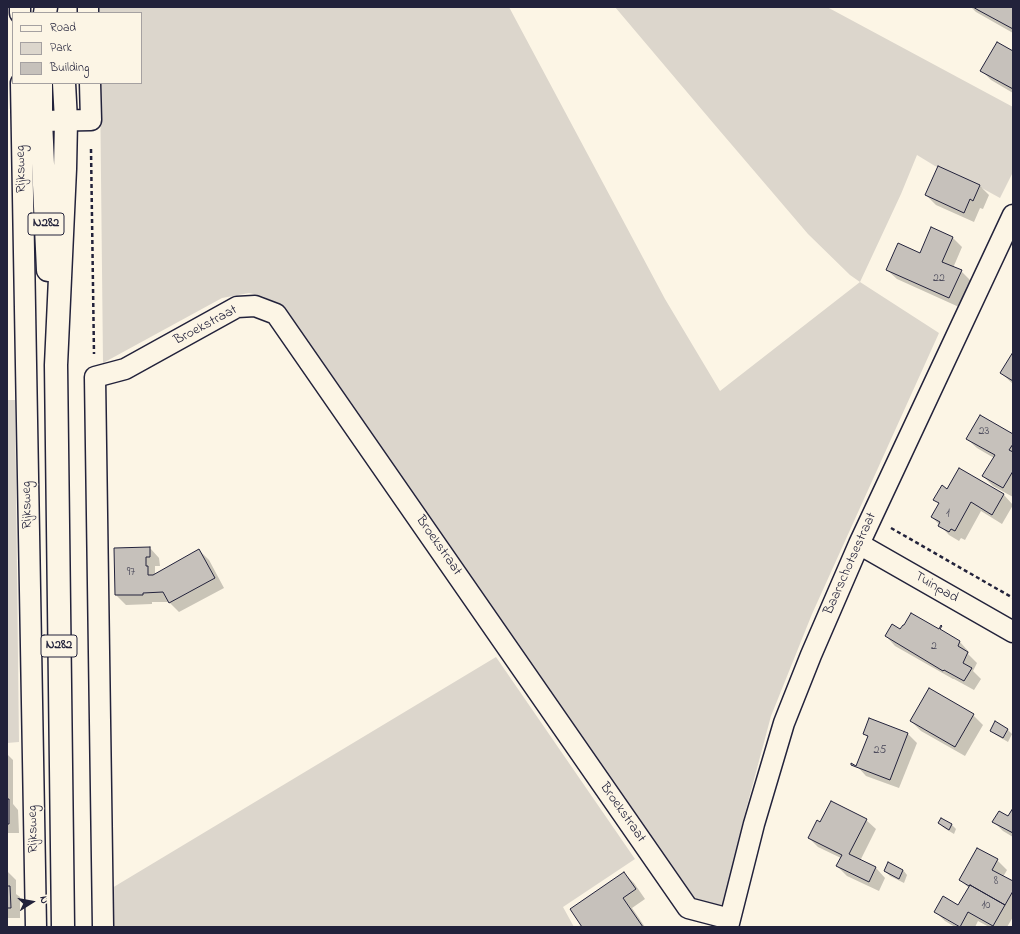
<!DOCTYPE html>
<style>
body{margin:0}
#map{position:relative;width:1020px;height:934px;overflow:hidden;background:#fcf5e5;font-family:"Indie Flower",sans-serif}
canvas{display:block}
.frame{position:absolute;inset:0;border:8px solid #22223b;pointer-events:none}
.legend{position:absolute;left:12px;top:12px;width:130px;height:72px;box-sizing:border-box;background:#fcf5e5;border:1px solid #a5a1a1;margin:0;padding:5px 7px;list-style:none;font-size:12px;color:#22223b}
.legend li{display:flex;align-items:center;gap:8px;height:20px}
.legend b{width:20px;border:1px solid #a5a1a1}
.north{position:absolute;left:12px;top:882px;width:40px;height:40px;-webkit-text-stroke:3px #fcf5e5;paint-order:stroke;rotate:79deg;font-size:11px;font-weight:700;line-height:16px;text-align:center;color:#22223b}
.north::after{content:'';display:block;margin:auto;width:14px;height:18px;background:#22223b;clip-path:polygon(50% 0,100% 100%,50% 72%,0 100%)}
</style>
<div id="map">
<canvas width="1020" height="934"></canvas>
<div class="frame"></div>
<ul class="legend">
<li><b style="height:5px;background:#fcf5e5"></b>Road</li>
<li><b style="height:11px;background:#dcd6cc"></b>Park</li>
<li><b style="height:11px;background:#c6c1bb"></b>Building</li>
</ul>
<div class="north">N</div>
</div>
<script>
const c = document.querySelector('canvas').getContext('2d');
c.lineJoin = 'round';
function fillPath(path, color) { c.fillStyle = color; c.fill(path, 'evenodd'); }
const toPath = rows => new Path2D(rows.map(r => 'M' + r).join(''));
function trace(path, color, width, dash) { c.strokeStyle = color; c.lineWidth = width; c.lineCap = dash ? 'butt' : 'round'; c.setLineDash(dash || []); c.stroke(path); }
function drawText(font, color, halo, rows, align = 'center') {
  c.font = font + ' "Indie Flower",sans-serif'; c.lineWidth = 3; c.setLineDash([]); c.textBaseline = 'middle'; c.strokeStyle = halo; c.fillStyle = color; for (const [text, x, y, turn = 0] of rows) {
    c.save(); c.translate(x, y); c.rotate((+turn || 0) * Math.PI / 180); c.textAlign = isNaN(turn) ? turn : align; if (halo) c.strokeText(text, 0, 0); c.fillText(text, 0, 0); c.restore();
  }
}
const green = toPath([
 [99,7,509,7,665,299,720,391,860,282,850,275,808,234,714,124,615,7,827,7,1013,107,1013,172,1000,198,980,187,935,166,917,155,901,194,860,282,939,333,812,614,771,716,744,817,724,907,690,900,503,633,281,305,262,296,249,293,222,298,103,363,100,83,141,83,141,13,99,13],
 [7,400,15,400,19,742,7,743],
 [496,657,635,859,563,907,574,927,112,927,112,888]
]);
const shadow = toPath([
 [971,7,1013,7,1013,33,976,12],
 [1013,52,1013,93,991,80,982,71],
 [980,186,989,195,983,209,980,208,974,222,936,205,926,195],
 [932,228,953,238,962,247,953,268,961,271,971,281,959,307,897,279,887,270,921,254],
 [1013,354,1013,384,1001,373],
 [1013,435,1013,497,993,486,983,476,994,458,977,448,967,439],
 [960,469,1004,495,1013,505,1002,524,981,511,965,540,961,538,959,541,949,535,932,517,940,504,935,499,948,490],
 [150,548,159,558,160,566,155,566,155,574,199,550,209,560,224,588,179,612,169,602,152,602,152,604,126,605,116,595],
 [912,614,960,642,969,652,968,654,977,663,973,671,981,679,974,690,954,679,953,679,895,646,886,636,901,631],
 [973,715,983,725,965,756,921,731,911,721],
 [870,719,908,734,917,743,899,788,866,776,857,766,868,737,864,733],
 [1007,729,1012,734,1008,742,996,735,991,731],
 [7,754,13,760,13,804,18,810,19,833,7,833],
 [1013,810,1013,837,1003,831,993,821,1009,818],
 [942,819,952,825,956,829,954,834,944,828,939,823],
 [866,820,876,829,860,861,876,868,885,878,879,891,847,876,837,866,841,858,818,847,809,838,821,824],
 [997,860,1007,870,1003,877,1013,883,1013,917,1007,927,989,927,978,921,975,927,963,927,945,917,945,919,959,927,955,927,945,921,935,911,958,906,969,888,960,880],
 [903,870,907,875,904,883,890,876,885,871],
 [7,871,16,880,16,894,20,897,20,918,7,918],
 [624,873,634,883,645,899,632,908,645,927,583,927]
]);
const building = toPath([
 [973,7,1013,7,1013,29,978,10,973,7],
 [997,42,1013,51,1013,89,980,71,997,42],
 [938,166,980,185,973,201,970,199,964,213,925,195,938,166],
 [931,227,953,237,942,262,962,270,949,298,886,270,898,243,920,253,931,227],
 [1013,352,1013,381,1000,373,1013,352],
 [980,415,1013,434,1013,444,1009,450,1013,452,1013,471,1003,488,982,476,995,455,966,439,980,415],
 [959,468,1004,494,992,515,971,502,955,531,951,529,949,532,938,526,940,522,931,517,939,503,933,500,942,485,947,489,959,468],
 [150,547,150,557,146,557,146,566,148,566,148,575,153,575,199,549,215,578,169,603,163,592,143,593,143,595,115,595,114,548,150,547],
 [911,613,939,629,941,625,942,626,940,629,960,641,958,646,968,652,963,663,972,668,964,681,944,670,943,671,885,636,892,624,900,629,903,625,904,625,911,613],
 [929,688,974,714,955,747,910,721,929,688],
 [869,718,908,733,890,780,851,765,851,763,856,766,868,736,863,734,869,718],
 [995,721,1008,729,1003,738,990,731,995,721],
 [7,799,9,799,9,824,7,824,7,799],
 [831,801,867,819,849,854,876,867,869,882,836,866,842,855,808,838,817,820,820,822,831,801],
 [1013,808,1013,833,992,822,999,811,1008,816,1013,808],
 [941,818,952,824,949,830,938,823,941,818],
 [977,848,998,859,992,870,1013,881,1013,891,1005,905,970,885,969,886,959,880,977,848],
 [888,862,903,870,899,879,884,871,888,862],
 [624,872,636,889,623,898,643,927,582,927,570,909,624,872],
 [7,877,7,886,10,886,11,908,7,908,7,877],
 [970,885,1005,905,993,926,968,912,960,927,934,912,943,896,958,905,970,885]
]);
const path = toPath([
 [91,149,94,354],
 [891,528,1013,598]
]);
const street = toPath([
 [20,7,20,13],
 [88,7,88,13],
 [21,83,36,927],
 [41,121,91,120,90,83],
 [859,544,1013,632],
 [103,927,95,377,125,369,237,307,255,306,276,314,688,908,730,919],
 [728,927,754,824,784,723,811,655,859,544,1013,215]
]);
const primary = toPath([
 [45,13,46,7],
 [41,83,41,121,48,270],
 [63,927,56,365,65,169,66,121,64,83]
]);
const numberNames = [
 ["22",939,279],
 ["23",984,432],
 ["1",948,514],
 ["97",131,573],
 ["2",934,647],
 ["25",880,751],
 ["8",996,882],
 ["10",986,906]
];
const shields = [
 [46,224,36],
 [59,646,36]
];
const shieldNames = [
 ["N282",46,224],
 ["N282",59,646]
];
const streetNames = [
 ["Rijksweg",22,169,-91],
 ["Broekstraat",206,326,-28],
 ["Rijksweg",28,505,-91],
 ["Broekstraat",438,546,55],
 ["Baarschotsestraat",851,564,-66],
 ["Tuinpad",936,588,30],
 ["Broekstraat",622,813,55],
 ["Rijksweg",34,829,-91]
];
fillPath(green, '#dcd6cc');
fillPath(shadow, '#0003');
fillPath(building, '#c6c1bb');
trace(building, '#22223b', 1);
trace(street, '#22223b', 23);
trace(primary, '#22223b', 25);
trace(path, '#22223b', 2.5, [4, 3]);
trace(street, '#fcf5e5', 20);
trace(primary, '#fcf5e5', 22);
drawText('12px', '#4b4a5b', null, numberNames);
for (const [x, y, w] of shields) { const box = new Path2D(); box.roundRect(x - w / 2, y - 11, w, 22, 3); c.fillStyle = '#fcf5e5'; c.fill(box); trace(box, '#22223b', 1); }
drawText('bold 13px', '#22223b', null, shieldNames);
drawText('14px', '#22223b', '#fcf5e5', streetNames);
</script>
